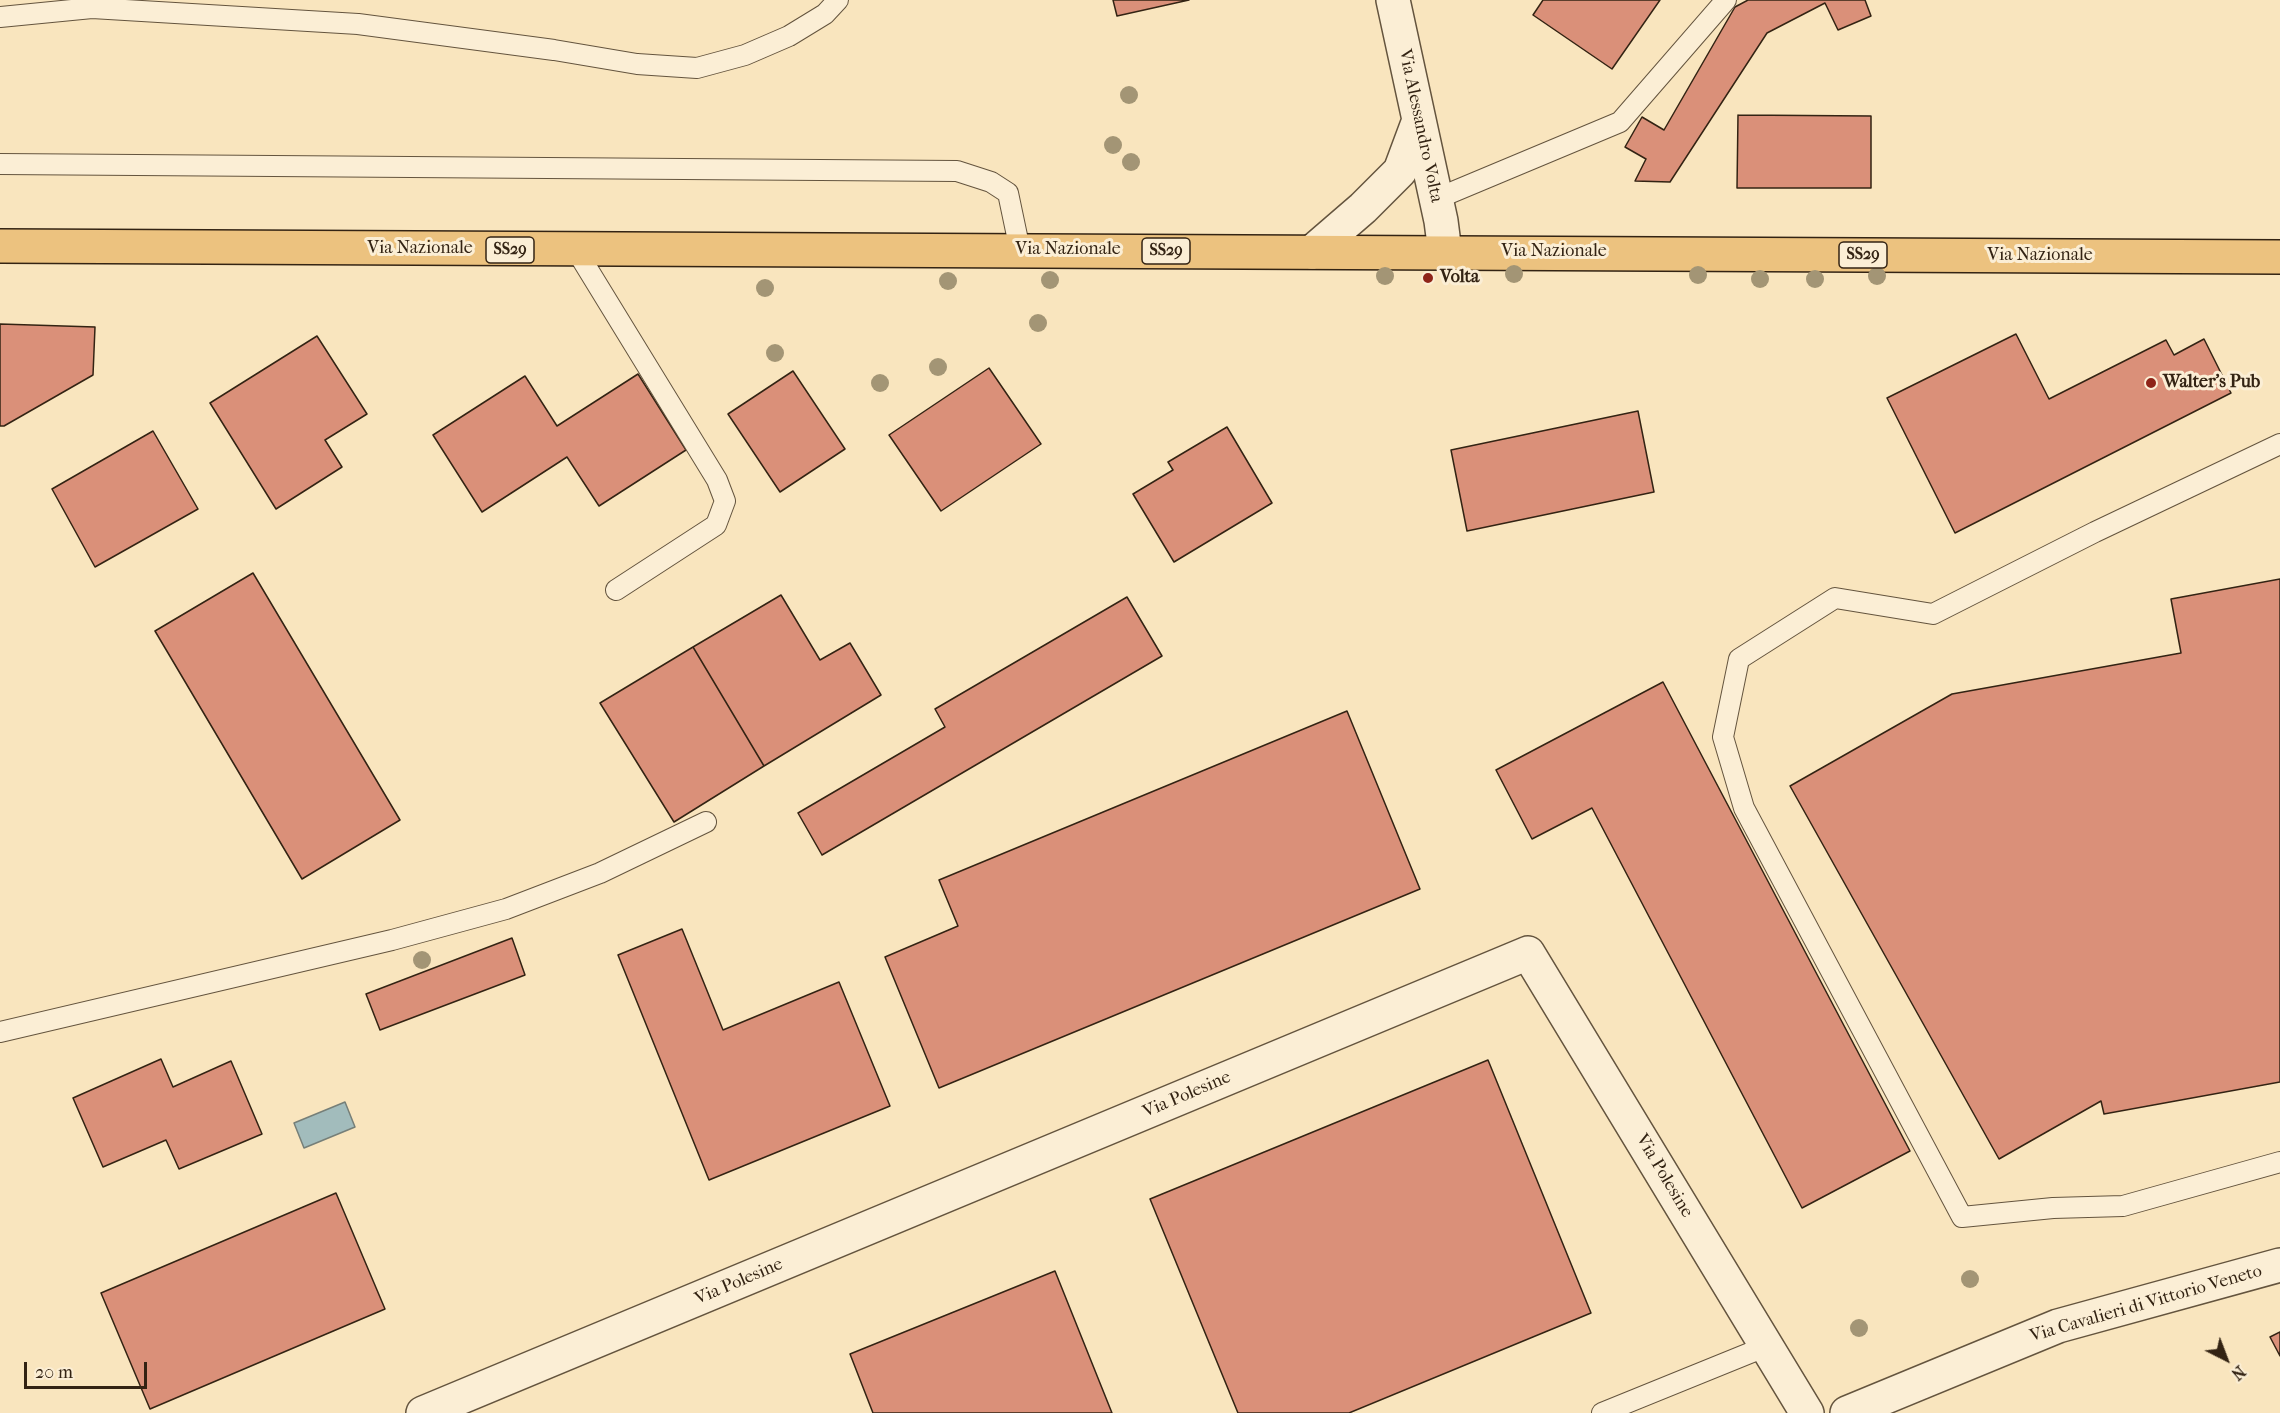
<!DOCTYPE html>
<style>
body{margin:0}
#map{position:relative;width:2280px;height:1413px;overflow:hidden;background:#f9e5be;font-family:"IM FELL French Canon",serif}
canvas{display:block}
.north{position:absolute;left:2196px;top:1329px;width:60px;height:60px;-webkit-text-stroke:4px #fbeed5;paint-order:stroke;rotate:138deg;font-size:16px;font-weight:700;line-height:24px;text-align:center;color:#332313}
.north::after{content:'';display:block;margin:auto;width:21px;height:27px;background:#332313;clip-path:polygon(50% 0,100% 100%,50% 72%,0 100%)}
.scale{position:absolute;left:24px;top:1362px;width:123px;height:27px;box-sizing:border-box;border:3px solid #332313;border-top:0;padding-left:8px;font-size:18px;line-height:21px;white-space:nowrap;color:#332313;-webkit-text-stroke:4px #fbeed5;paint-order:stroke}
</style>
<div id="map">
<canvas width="2280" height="1413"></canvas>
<div class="north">N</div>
<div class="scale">20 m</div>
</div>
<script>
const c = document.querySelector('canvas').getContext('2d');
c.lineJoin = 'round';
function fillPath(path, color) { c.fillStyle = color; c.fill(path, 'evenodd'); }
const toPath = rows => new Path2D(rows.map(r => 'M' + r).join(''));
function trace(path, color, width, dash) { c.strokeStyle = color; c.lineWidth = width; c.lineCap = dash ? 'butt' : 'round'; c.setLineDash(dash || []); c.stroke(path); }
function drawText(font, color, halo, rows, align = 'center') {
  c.font = font + ' "IM FELL French Canon",serif'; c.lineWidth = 6; c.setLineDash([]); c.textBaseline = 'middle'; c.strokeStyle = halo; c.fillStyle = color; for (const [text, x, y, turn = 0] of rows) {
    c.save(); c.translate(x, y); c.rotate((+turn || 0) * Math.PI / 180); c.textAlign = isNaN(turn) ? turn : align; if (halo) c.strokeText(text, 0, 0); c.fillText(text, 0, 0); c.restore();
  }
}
const water = toPath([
 [345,1102,355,1127,304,1148,294,1123,345,1102]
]);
const building = toPath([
 [1113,0,1189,0,1117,16,1113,0],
 [1543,0,1660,0,1612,69,1533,15,1543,0],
 [1748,0,1865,0,1871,16,1838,30,1825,3,1767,33,1670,182,1635,181,1646,159,1625,147,1642,117,1664,130,1735,7,1748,0],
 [1738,115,1871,116,1871,188,1737,188,1738,115],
 [0,324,95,327,93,375,4,426,0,426,0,324],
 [2016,334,2049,399,2166,340,2174,355,2204,339,2231,393,1955,533,1887,398,2016,334],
 [317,336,367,414,325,440,342,467,276,509,210,403,317,336],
 [989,368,1041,444,941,511,889,435,989,368],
 [793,371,845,449,780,492,728,414,793,371],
 [638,374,686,450,599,506,567,457,482,512,433,435,525,376,557,426,638,374],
 [1638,411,1654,492,1467,531,1451,450,1638,411],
 [1227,427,1272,503,1174,562,1133,494,1173,470,1168,462,1227,427],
 [153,431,198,509,95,567,52,489,153,431],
 [253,573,400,820,302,879,155,631,253,573],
 [2280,579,2280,1082,2104,1114,2101,1101,1999,1159,1790,786,1952,694,2181,653,2171,599,2280,579],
 [781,595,820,660,850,643,881,695,764,766,693,647,781,595],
 [1127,597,1162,656,822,855,798,813,945,727,935,709,1127,597],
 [693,647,764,766,674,822,600,703,693,647],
 [1663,682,1910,1151,1802,1208,1592,808,1532,839,1496,770,1663,682],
 [1347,711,1420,889,939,1088,885,957,958,926,939,880,1347,711],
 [682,929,723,1030,839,982,890,1106,709,1180,618,955,682,929],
 [512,938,525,975,380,1030,366,994,512,938],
 [161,1059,173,1087,231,1061,262,1134,179,1169,166,1140,103,1167,73,1098,161,1059],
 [1488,1060,1591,1313,1349,1413,1238,1413,1150,1199,1488,1060],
 [336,1193,385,1309,150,1409,101,1293,336,1193],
 [1055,1271,1112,1413,873,1413,850,1354,1055,1271],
 [2280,1332,2280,1356,2270,1337,2280,1332]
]);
const service = toPath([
 [0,17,92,8,358,24,554,50,637,64,697,68,745,55,789,36,825,14,838,0],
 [0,164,957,171,991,182,1008,193,1020,250],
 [1436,199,1620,122,1726,0],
 [576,250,717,480,725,501,716,525,616,590],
 [2280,444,2095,532,1933,614,1835,598,1739,659,1723,737,1744,808,1962,1217,2053,1208,2123,1206,2280,1162],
 [0,1032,392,940,506,909,600,873,706,822],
 [1602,1413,1767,1346]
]);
const minor = toPath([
 [1393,0,1441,221,1445,252],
 [1312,252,1363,208,1400,171,1419,120],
 [423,1413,1528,953,1807,1413],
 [1847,1413,2058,1326,2280,1265]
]);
const primary = toPath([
 [0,246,2280,257]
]);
const trees = [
 [1129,95],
 [1113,145],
 [1131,162],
 [1514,274],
 [1698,275],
 [1385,276],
 [1877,276],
 [1760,279],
 [1815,279],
 [1050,280],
 [948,281],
 [765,288],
 [1038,323],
 [775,353],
 [938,367],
 [880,383],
 [422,960],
 [1970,1279],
 [1859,1328]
];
const markers = [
 [1428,278,6,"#8f2418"],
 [2151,383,6,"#8f2418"]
];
const shields = [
 [510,250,48],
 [1166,251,48],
 [1863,255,48]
];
const shieldNames = [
 ["SS29",510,250],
 ["SS29",1166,251],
 ["SS29",1863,255]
];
const streetNames = [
 ["Via Alessandro Volta",1420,126,78],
 ["Via Nazionale",420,249],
 ["Via Nazionale",1068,250],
 ["Via Nazionale",1554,252],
 ["Via Nazionale",2040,256],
 ["Via Polesine",1187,1095,-23],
 ["Via Polesine",1664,1176,59],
 ["Via Polesine",739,1282,-23],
 ["Via Cavalieri di Vittorio Veneto",2146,1304,-16]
];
const poiNames = [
 ["Volta",1440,278],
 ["Walter's Pub",2163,383]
];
fillPath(water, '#a2bcbc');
trace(water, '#767f78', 1.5);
fillPath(building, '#da9079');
trace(building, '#332313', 1.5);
trace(service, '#64543e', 22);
trace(minor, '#64543e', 36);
trace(primary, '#332313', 36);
trace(service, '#fbeed5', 20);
trace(minor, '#fbeed5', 33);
trace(primary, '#ecc27f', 33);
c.fillStyle = '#a39575';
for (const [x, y] of trees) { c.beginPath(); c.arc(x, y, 9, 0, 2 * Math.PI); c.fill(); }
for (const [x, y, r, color] of markers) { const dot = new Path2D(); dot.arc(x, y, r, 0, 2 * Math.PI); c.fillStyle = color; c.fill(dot); trace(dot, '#fbeed5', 2); }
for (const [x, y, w] of shields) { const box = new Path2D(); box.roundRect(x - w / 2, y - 13, w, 26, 4.5); c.fillStyle = '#fbeed5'; c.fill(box); trace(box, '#332313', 1.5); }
drawText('bold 16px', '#332313', null, shieldNames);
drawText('18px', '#332313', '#fbeed5', streetNames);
drawText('bold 18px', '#332313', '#fbeed5', poiNames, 'left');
</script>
